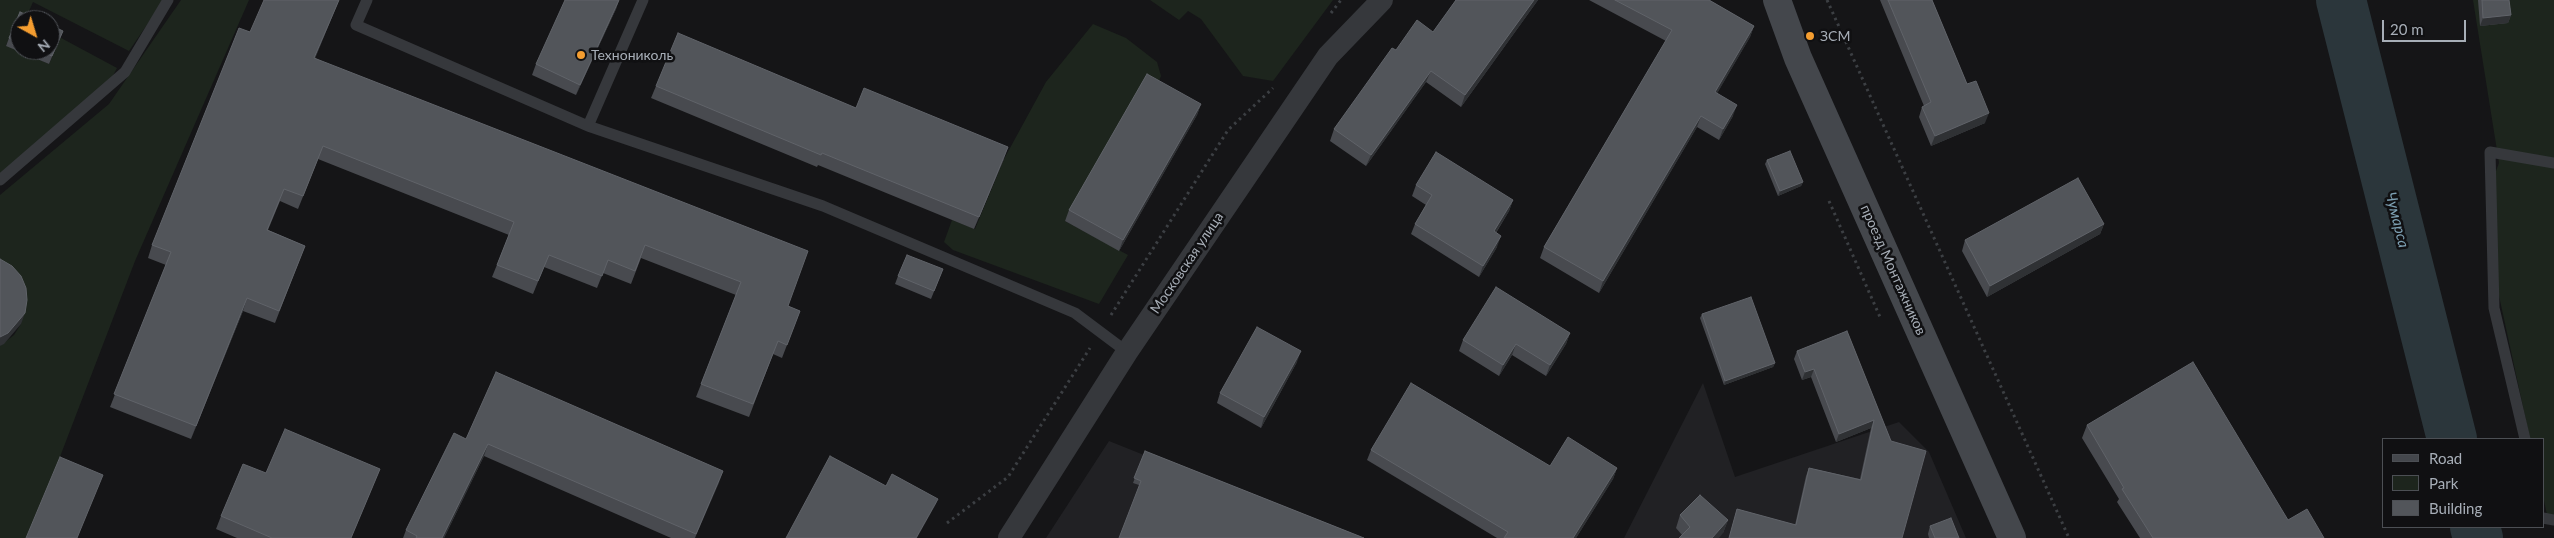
<!DOCTYPE html>
<meta charset="utf-8">
<style>
body{margin:0}
#map{position:relative;width:2554px;height:538px;overflow:hidden;background:#151517;font-family:Lato,sans-serif}
canvas{display:block}
.legend{position:absolute;left:2382px;top:438px;width:162px;height:90px;box-sizing:border-box;background:#101012;border:1px solid #4c4f54;margin:0;padding:6px 9px;list-style:none;font-size:15px;color:#a7aeb7}
.legend li{display:flex;align-items:center;gap:10px;height:25px}
.legend b{width:25px;border:1px solid #4c4f54}
.north{position:absolute;left:10px;top:10px;width:50px;height:50px;box-sizing:border-box;background:#101012;border:1px solid #4c4f54;border-radius:50%;rotate:141deg;font-size:14px;font-weight:700;line-height:20px;text-align:center;color:#a7aeb7}
.north::after{content:'';display:block;margin:auto;width:18px;height:22px;background:#f49d30;clip-path:polygon(50% 0,100% 100%,50% 72%,0 100%)}
.scale{position:absolute;left:2382px;top:20px;width:84px;height:22px;box-sizing:border-box;border:2px solid #a7aeb7;border-top:0;padding-left:6px;font-size:15px;line-height:18px;white-space:nowrap;color:#a7aeb7;-webkit-text-stroke:4px #101012;paint-order:stroke}
</style>
<div id="map">
<canvas width="2554" height="538"></canvas>
<ul class="legend">
<li><b style="height:6px;background:#44474c"></b>Road</li>
<li><b style="height:14px;background:#1d251d"></b>Park</li>
<li><b style="height:14px;background:#52555a"></b>Building</li>
</ul>
<div class="north">N</div>
<div class="scale">20 m</div>
</div>
<script>
const c = document.querySelector('canvas').getContext('2d');
c.lineJoin = 'round';
function fillPath(path, color) { c.fillStyle = color; c.fill(path, 'evenodd'); }
const toPath = rows => new Path2D(rows.map(r => 'M' + r).join(''));
function trace(path, color, width, dash) { c.strokeStyle = color; c.lineWidth = width; c.lineCap = dash ? 'butt' : 'round'; c.setLineDash(dash || []); c.stroke(path); }
function drawText(font, color, halo, rows, align = 'center') {
  c.font = font + ' Lato,sans-serif'; c.lineWidth = 5; c.setLineDash([]); c.textBaseline = 'middle'; c.strokeStyle = halo; c.fillStyle = color; for (const [text, x, y, turn = 0] of rows) {
    c.save(); c.translate(x, y); c.rotate((+turn || 0) * Math.PI / 180); c.textAlign = isNaN(turn) ? turn : align; if (halo) c.strokeText(text, 0, 0); c.fillText(text, 0, 0); c.restore();
  }
}
const built = toPath([
 [1703,383,1735,477,1899,422,1929,452,1966,538,1624,538],
 [1109,441,1144,455,1352,538,1046,538]
]);
const green = toPath([
 [0,0,164,0,129,51,33,2,26,18,20,20,6,45,49,64,60,39,50,32,117,68,107,87,0,180],
 [181,0,249,0,135,261,58,462,26,538,0,538,0,346,14,335,21,324,0,272,0,195,109,104],
 [1150,0,1333,0,1273,81,1243,76,1201,19,1188,11,1179,20],
 [2473,0,2554,0,2554,525,2549,524,2543,496,2543,439,2530,439,2498,291,2493,179,2499,163],
 [1093,24,1126,38,1157,62,1161,76,1155,91,1065,221,1128,255,1099,304,953,250,944,242,952,220,975,229,1004,159,1046,82]
]);
const river = toPath([
 [2341,0,2452,439],
 [2475,527,2478,538]
]);
const path = toPath([
 [1827,0,2069,538],
 [1331,13,1341,0],
 [1829,201,1880,317],
 [1111,315,1228,130,1273,88],
 [947,523,1008,477,1090,348]
]);
const service = toPath([
 [367,0,356,25,588,126,823,206,1075,313,1127,352],
 [588,126,643,0],
 [0,180,125,72,168,0],
 [2525,439,2494,308,2490,152,2554,163],
 [2543,518,2554,520]
]);
const minor = toPath([
 [1009,538,1127,352,1328,56,1382,0]
]);
const secondary = toPath([
 [1777,0,1798,58,2012,538]
]);
const wall = toPath([
 [339,0,315,58,788,306,800,311,782,358,773,354,749,417,696,397,736,295,641,258,631,284,603,273,597,288,544,267,533,294,492,277,509,235,318,159,298,209,280,201,268,230,305,246,275,323,243,311,191,439,110,407,166,265,148,258,152,245,250,32],
 [619,0,616,9,576,95,532,75,536,64],
 [1456,0,1538,0,1461,107,1426,82,1366,166,1330,141,1334,129,1396,50,1433,32],
 [1589,0,1709,0,1754,26,1750,37,1717,93,1733,116,1719,140,1697,127,1599,293,1540,258,1544,247,1666,41],
 [1880,0,1932,0,1967,84,1985,123,1931,146,1919,117,1922,107,1924,106],
 [2478,0,2509,0,2511,15,2508,23,2480,26],
 [20,20,20,50,50,50,63,31,49,64,6,46,9,38],
 [656,86,856,108,1004,159,974,229,818,165,817,167,651,98],
 [1201,104,1197,115,1119,251,1065,221,1069,210],
 [1767,160,1803,182,1801,186,1778,196,1765,164],
 [1416,185,1513,200,1509,211,1496,233,1497,247,1479,277,1411,234,1415,224,1426,205,1412,196],
 [2104,224,2100,234,1987,297,1962,251,1965,240],
 [943,269,931,299,895,284,898,276],
 [1702,314,1775,363,1773,367,1724,385,1700,318],
 [1847,331,1891,441,1902,538,1729,538,1737,509,1795,525,1806,476,1809,468,1860,479,1871,428,1836,442,1811,377,1802,380,1794,359,1797,351],
 [1570,333,1566,344,1546,376,1512,355,1499,376,1459,351,1463,340],
 [1297,362,1261,428,1217,403,1220,393],
 [2087,425,2288,520,2324,538,2140,538,2117,502,2119,499,2082,438],
 [466,439,723,471,695,538,671,538,484,456,444,538,403,538,406,530],
 [1371,450,1550,466,1617,468,1613,479,1576,538,1497,538,1367,460],
 [1145,451,1364,538,1139,485,1133,483],
 [380,469,351,538,237,538,216,529,221,516,266,473],
 [1680,515,1728,520,1723,533,1682,535,1676,528],
 [1930,526,1959,538,1929,538,1928,534]
]);
const shadedWall = toPath([
 [339,0,310,71,314,58],
 [619,0,616,9,576,95,580,85],
 [1534,0,1538,0,1461,107,1465,95],
 [2511,15,2508,23,2480,26,2483,18],
 [1754,26,1750,37,1711,104,1715,92],
 [1431,71,1426,82,1366,166,1371,155],
 [1201,104,1197,115,1119,251,1123,240],
 [1737,105,1733,116,1719,140,1723,129],
 [1989,113,1985,123,1931,146,1935,136],
 [1701,116,1697,127,1599,293,1603,281],
 [1008,147,1004,159,974,229,979,217],
 [1803,182,1801,186,1778,196,1780,191],
 [1513,200,1509,211,1490,242,1494,231],
 [2104,224,2100,234,1987,297,1990,286],
 [1501,236,1497,247,1479,277,1483,266],
 [247,298,243,311,191,439,196,426],
 [25,313,21,324,4,344,0,346,0,337],
 [1570,333,1566,344,1546,376,1550,365],
 [1516,344,1512,355,1499,376,1503,365],
 [1301,351,1297,362,1261,428,1264,417],
 [1775,363,1773,367,1724,385,1725,381],
 [1814,369,1811,377,1802,380,1805,372],
 [1874,420,1871,428,1836,442,1839,434],
 [488,444,484,456,444,538,442,538],
 [1617,468,1613,479,1576,538,1573,538],
 [723,471,719,483,695,538],
 [938,499,936,504,917,538,916,538],
 [1728,520,1723,533,1719,538,1712,538]
]);
const building = toPath([
 [264,0,339,0,314,58,808,251,788,306,800,311,787,345,778,341,753,404,701,384,741,282,645,245,635,271,608,260,602,276,549,255,538,281,497,265,514,222,323,146,303,196,284,189,267,230,305,246,279,311,247,298,196,426,114,394,171,252,152,245,239,28,250,32,264,0],
 [565,0,619,0,580,85,536,64,565,0],
 [1456,0,1534,0,1465,95,1431,71,1371,155,1334,129,1392,48,1396,50,1417,20,1433,32,1456,0],
 [1615,0,1709,0,1754,26,1715,92,1737,105,1723,129,1701,116,1603,281,1544,247,1672,30,1615,0],
 [1888,0,1932,0,1967,84,1976,81,1989,113,1935,136,1922,107,1931,102,1888,0],
 [2482,0,2509,0,2511,15,2483,18,2482,0],
 [20,12,39,20,20,20,20,43,9,38,20,12],
 [50,25,63,31,52,56,37,50,50,50,50,25],
 [678,33,856,108,864,88,1008,147,979,217,822,153,821,155,656,86,678,33],
 [1147,74,1201,104,1123,240,1069,210,1147,74],
 [1790,151,1803,182,1780,191,1767,160,1790,151],
 [1436,152,1513,200,1494,231,1501,236,1483,266,1415,224,1432,195,1416,185,1436,152],
 [2078,178,2104,224,1990,286,1965,240,2078,178],
 [907,255,943,269,934,291,898,276,907,255],
 [0,259,12,266,21,276,26,288,27,300,25,313,8,333,0,337,0,259],
 [1496,287,1570,333,1550,365,1516,344,1503,365,1463,340,1496,287],
 [1751,297,1775,363,1725,381,1702,314,1751,297],
 [1257,327,1301,351,1264,417,1220,393,1257,327],
 [1847,331,1891,441,1926,451,1902,538,1729,538,1737,509,1796,525,1809,468,1861,480,1874,420,1839,434,1814,369,1805,372,1797,351,1847,331],
 [2193,362,2288,520,2307,509,2324,538,2153,538,2122,489,2124,488,2087,425,2193,362],
 [496,372,723,471,696,534,488,444,442,538,416,538,417,536,406,530,454,433,466,439,496,372],
 [1411,383,1550,466,1568,437,1617,468,1573,538,1504,538,1508,532,1371,450,1411,383],
 [285,429,380,469,351,538,272,538,221,516,243,464,266,473,285,429],
 [1145,451,1364,538,1119,538,1141,481,1134,478,1145,451],
 [830,456,886,486,892,474,938,499,916,538,786,538,830,456],
 [60,457,103,475,77,538,26,538,60,457],
 [1700,495,1728,520,1712,538,1679,538,1690,527,1680,515,1700,495],
 [1951,518,1959,538,1935,538,1930,526,1951,518]
]);
const markers = [
 [1810,36,5,"#f49d30"],
 [581,55,5,"#f49d30"]
];
const poiNames = [
 ["ЗСМ",1820,36],
 ["Технониколь",591,55]
];
const streetNames = [
 ["Московская улица",1187,263,-56],
 ["проезд Монтажников",1893,270,66]
];
const waterNames = [
 ["Чумарса",2397,220,76]
];
fillPath(built, '#212124');
fillPath(green, '#1d251d');
trace(river, '#2b363b', 50);
trace(path, '#3c3f43', 3, [2.5, 4]);
trace(service, '#36383c', 11);
trace(minor, '#36383c', 22);
trace(secondary, '#44474c', 28);
fillPath(wall, '#484a4f');
fillPath(shadedWall, '#2f3134');
fillPath(building, '#52555a');
trace(building, '#606369', 1);
for (const [x, y, r, color] of markers) { const dot = new Path2D(); dot.arc(x, y, r, 0, 2 * Math.PI); c.fillStyle = color; c.fill(dot); trace(dot, '#101012', 2); }
drawText('14px', '#a7aeb7', '#101012', poiNames, 'left');
drawText('14px', '#a7aeb7', '#101012', streetNames);
drawText('italic 15px', '#7da0b3', '#101012', waterNames);
</script>
